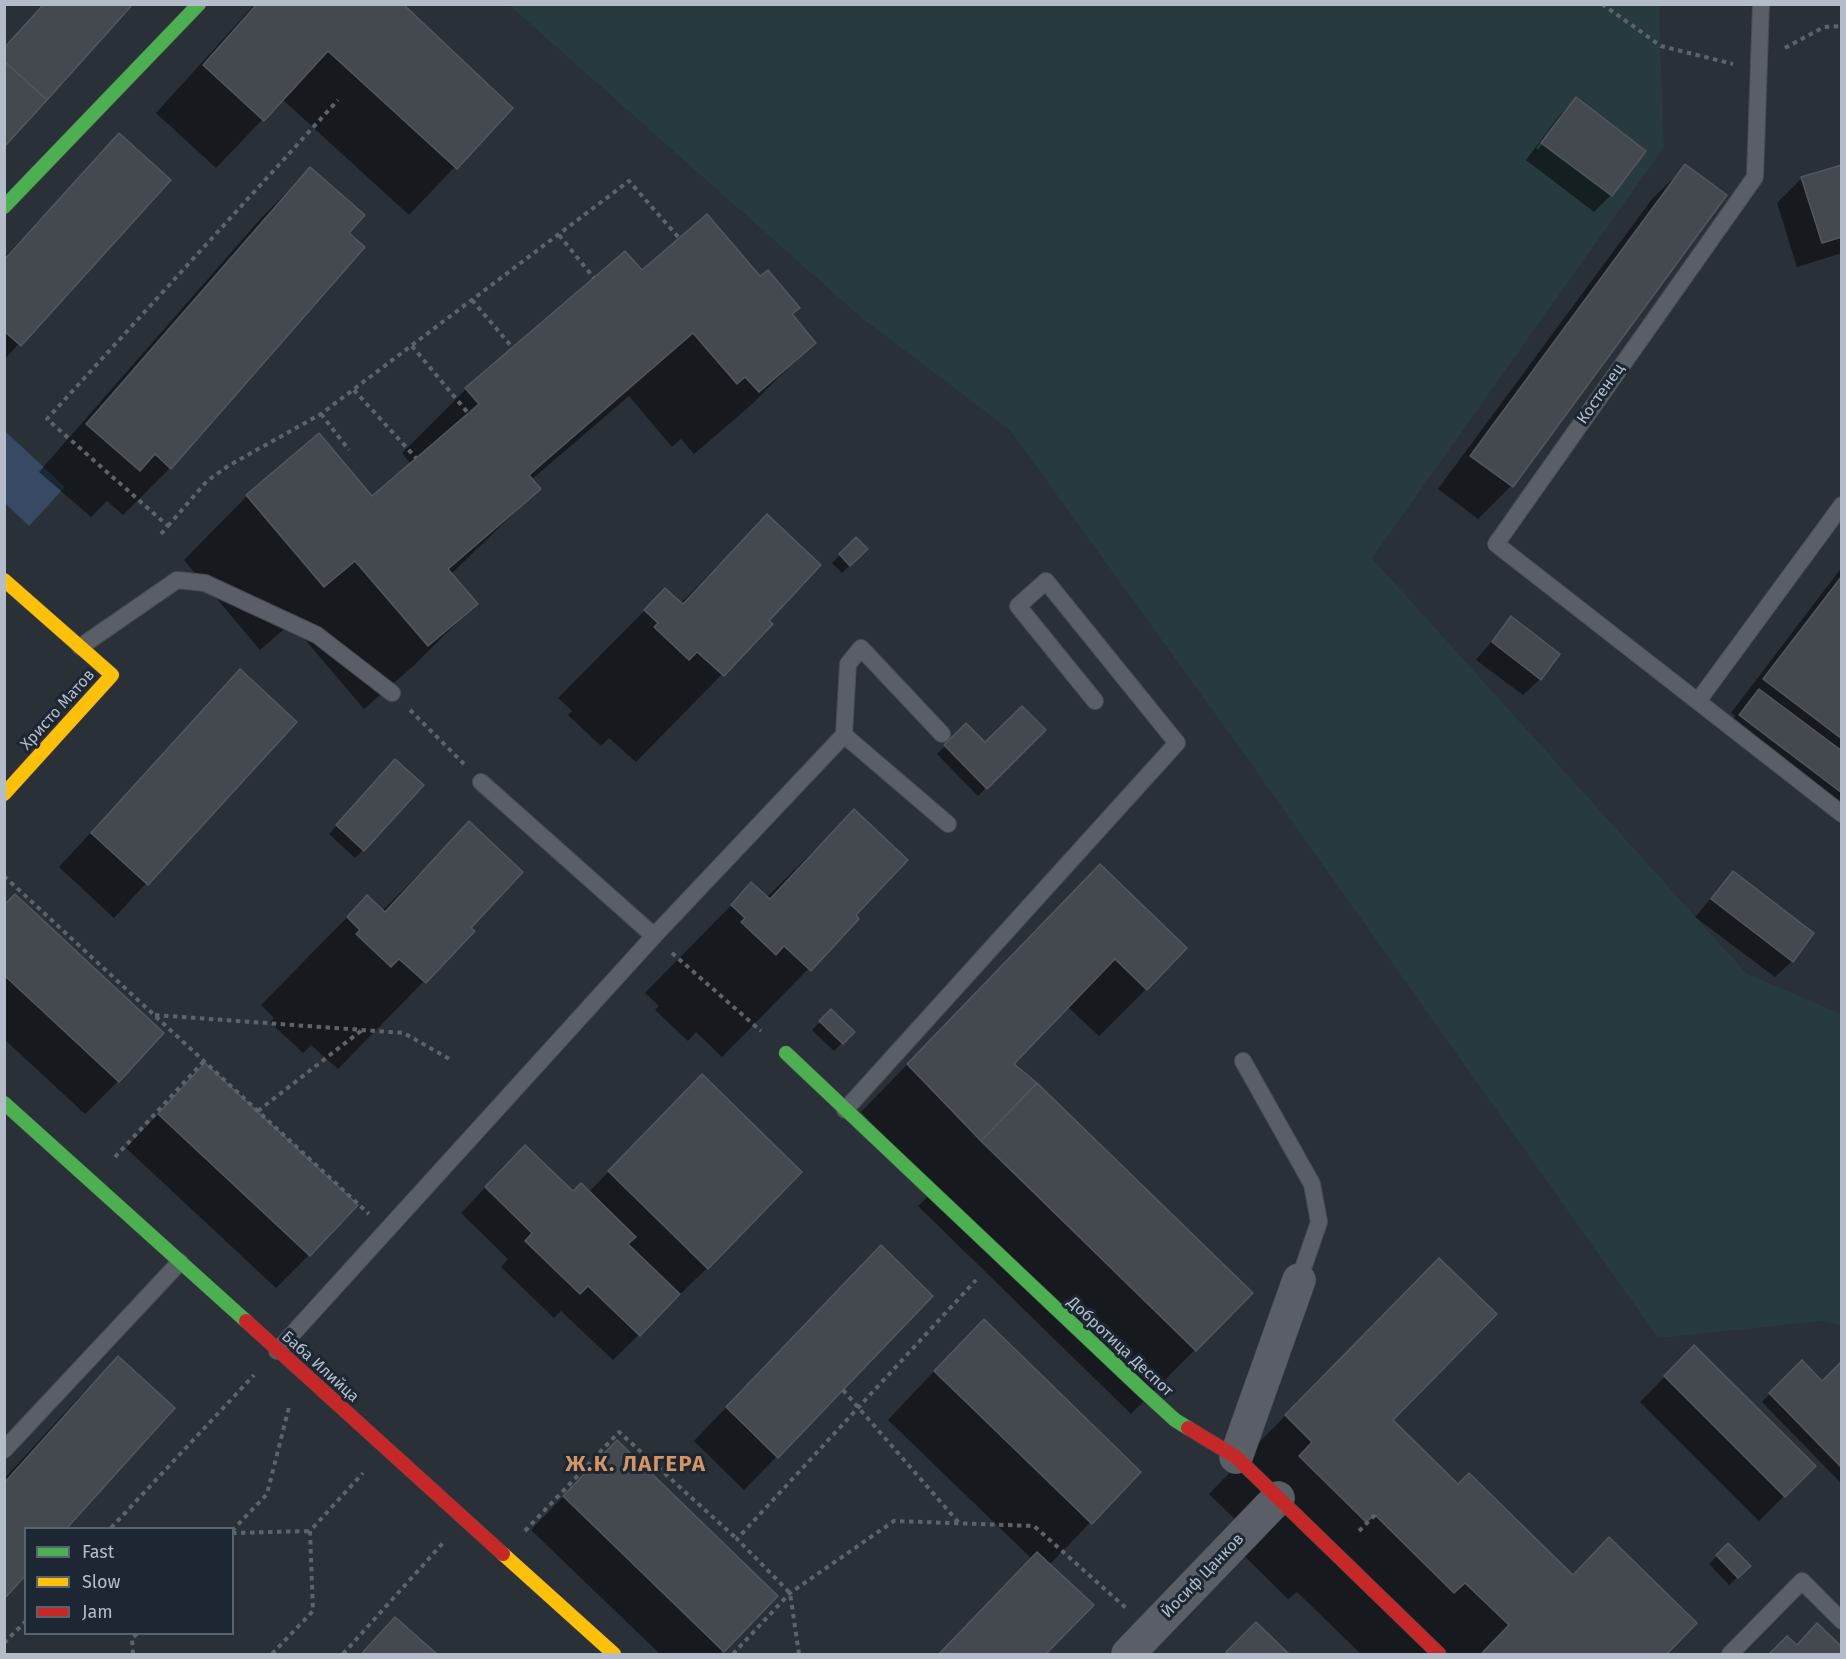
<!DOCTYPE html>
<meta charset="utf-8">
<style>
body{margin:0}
#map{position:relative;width:1846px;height:1659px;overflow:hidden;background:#2a3038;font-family:"Fira Sans",sans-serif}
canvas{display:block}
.frame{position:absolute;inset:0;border:6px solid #b4bcc9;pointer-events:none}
.legend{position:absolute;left:24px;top:1527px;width:210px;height:108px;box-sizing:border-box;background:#1d2633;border:2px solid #59626f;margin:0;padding:8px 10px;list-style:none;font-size:18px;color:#b4bcc9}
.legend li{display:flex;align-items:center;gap:12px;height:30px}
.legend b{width:30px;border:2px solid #59626f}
</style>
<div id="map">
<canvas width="1846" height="1659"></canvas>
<div class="frame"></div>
<ul class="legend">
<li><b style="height:8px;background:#4caf50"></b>Fast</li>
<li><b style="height:8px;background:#ffc107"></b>Slow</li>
<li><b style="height:8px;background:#c62828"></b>Jam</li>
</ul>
</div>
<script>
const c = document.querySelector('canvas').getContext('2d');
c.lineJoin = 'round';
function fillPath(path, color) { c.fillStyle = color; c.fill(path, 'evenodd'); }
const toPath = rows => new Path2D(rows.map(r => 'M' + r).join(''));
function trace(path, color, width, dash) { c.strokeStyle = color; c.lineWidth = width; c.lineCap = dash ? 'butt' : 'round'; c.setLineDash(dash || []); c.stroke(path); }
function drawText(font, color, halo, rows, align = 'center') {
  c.font = font + ' "Fira Sans",sans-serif'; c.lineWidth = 6; c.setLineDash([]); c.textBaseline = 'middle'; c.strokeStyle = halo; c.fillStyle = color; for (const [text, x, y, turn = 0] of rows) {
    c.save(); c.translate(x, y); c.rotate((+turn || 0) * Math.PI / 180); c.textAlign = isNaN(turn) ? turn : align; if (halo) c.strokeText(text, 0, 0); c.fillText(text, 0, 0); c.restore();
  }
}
const green = toPath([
 [509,5,1659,5,1664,147,1372,558,1747,974,1841,1014,1841,1325,1821,1321,1658,1338,1245,755,1010,430,863,319]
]);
const water = toPath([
 [5,431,65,487,29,526,5,503]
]);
const shadow = toPath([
 [255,4,400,4,511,108,409,215,282,99,216,168,156,113],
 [1576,99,1644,151,1611,195,1594,212,1526,160,1559,116],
 [1560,116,1564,116,1538,150,1536,148],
 [119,135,169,180,4,360,4,258],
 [1686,166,1511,486,1478,519,1438,489,1652,199],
 [1842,166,1842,253,1797,267,1777,203,1802,178],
 [310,169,347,233,170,468,123,515,107,501,91,517,39,472,263,216],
 [641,272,791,315,814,342,750,406,694,454,681,439,672,447,629,396,531,480,539,489,451,574,476,604,412,667,364,709,291,623,260,650,184,560,247,496,372,498,411,464,402,453,466,389],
 [767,516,767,621,771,624,636,762,609,738,601,746,568,715,572,711,558,698,665,590,680,604],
 [856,539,866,549,842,573,832,563],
 [1842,567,1842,822,1724,732,1735,716,1731,713],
 [1512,618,1540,679,1523,695,1476,660],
 [240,671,295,722,114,918,59,867],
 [966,725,985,744,1044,730,978,796,937,754],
 [387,769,363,850,355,858,329,834],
 [854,811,854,915,857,919,722,1057,696,1032,688,1041,655,1010,659,1006,645,993,751,885,766,898],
 [469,824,469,928,473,931,338,1069,311,1045,303,1053,270,1022,274,1018,261,1005,367,897,382,911],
 [1100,866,1146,989,1099,1036,1067,1006,1012,1064,1251,1293,1131,1414,918,1206,935,1189,861,1112],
 [1733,873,1792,961,1775,977,1695,917],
 [4,906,118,1081,85,1114,4,1039],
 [831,1011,852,1032,834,1051,812,1030],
 [205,1065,309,1255,276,1288,126,1148],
 [669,1109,707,1268,613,1360,561,1311,554,1318,501,1267,508,1259,461,1213,500,1172,573,1193,588,1193],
 [848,1280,777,1456,744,1490,694,1441],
 [1362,1337,1391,1420,1458,1486,1572,1576,1695,1623,1665,1654,1361,1654,1297,1592,1288,1599,1222,1534,1236,1520,1209,1494],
 [1694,1347,1814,1466,1759,1521,1640,1402],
 [118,1358,173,1408,65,1528,26,1528,4,1596,4,1479,71,1406],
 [1802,1363,1822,1383,1842,1363,1842,1484,1762,1402],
 [936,1369,1139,1472,1049,1565,1092,1606,1045,1654,940,1654,1032,1559,888,1420],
 [584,1475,776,1596,719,1654,660,1654,531,1530],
 [1728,1545,1749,1566,1729,1585,1709,1564],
 [395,1619,435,1654,359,1654],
 [1256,1624,1287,1654,1225,1654],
 [1787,1638,1796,1646,1842,1649,1842,1654,1770,1654]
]);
const building = toPath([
 [44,4,133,4,47,100,4,61,4,48,44,4],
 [257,4,403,4,513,108,457,169,328,51,264,121,203,65,257,4],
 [4,61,47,100,4,147,4,61],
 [1576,97,1646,151,1612,196,1541,143,1576,97],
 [119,133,171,180,21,346,4,331,4,260,119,133],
 [1685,164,1727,195,1513,487,1470,456,1685,164],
 [1842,165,1842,237,1822,243,1801,177,1842,165],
 [310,167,365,215,349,233,365,247,171,469,155,454,140,471,86,424,310,167],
 [707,214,760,276,768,270,800,308,792,314,816,343,759,392,745,377,737,384,693,333,529,475,541,489,448,569,478,604,428,646,355,561,324,587,246,495,319,433,372,496,479,404,465,388,625,251,642,270,707,214],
 [767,514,821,565,769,621,773,624,724,676,697,652,689,660,654,627,658,623,644,610,665,588,683,604,767,514],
 [856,537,868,549,850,566,839,554,856,537],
 [1842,576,1842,739,1763,679,1842,576],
 [1511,616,1560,654,1541,680,1492,642,1511,616],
 [240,669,297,722,148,885,91,833,240,669],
 [1759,689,1842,751,1842,793,1739,715,1759,689],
 [1022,706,1046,730,987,789,944,745,966,723,985,742,1022,706],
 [395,759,424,785,364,851,336,825,395,759],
 [854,809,908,860,856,915,859,919,811,971,784,946,776,955,741,922,745,918,731,905,751,882,770,899,854,809],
 [469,821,523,872,471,928,475,931,426,983,399,959,391,967,356,934,360,930,347,917,367,895,385,912,469,821],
 [1100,864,1187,948,1147,990,1115,959,1014,1064,1037,1083,981,1141,907,1064,1100,864],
 [1733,871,1814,933,1793,962,1711,899,1733,871],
 [15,894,164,1033,119,1082,4,975,4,905,15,894],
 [831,1009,855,1032,843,1044,819,1021,831,1009],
 [205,1063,358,1205,310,1256,158,1114,205,1063],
 [702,1074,802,1172,708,1269,608,1171,702,1074],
 [1037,1083,1253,1293,1196,1351,981,1141,1037,1083],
 [525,1145,573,1191,581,1183,636,1237,628,1244,680,1294,640,1336,588,1286,580,1294,525,1241,532,1233,485,1187,525,1145],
 [881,1245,933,1296,778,1458,726,1407,881,1245],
 [1439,1258,1497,1314,1393,1420,1458,1484,1469,1473,1573,1575,1609,1537,1697,1623,1667,1654,1481,1654,1509,1625,1465,1583,1454,1593,1375,1515,1366,1522,1299,1456,1312,1442,1285,1415,1439,1258],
 [984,1319,1141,1472,1092,1524,934,1371,984,1319],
 [1694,1345,1816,1466,1785,1497,1664,1376,1694,1345],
 [118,1356,175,1408,67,1528,26,1528,26,1575,4,1599,4,1483,118,1356],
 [1802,1360,1822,1381,1842,1361,1842,1468,1769,1393,1802,1360],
 [617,1440,778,1596,724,1652,563,1496,617,1440],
 [1728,1543,1751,1566,1738,1578,1716,1555,1728,1543],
 [1037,1552,1094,1605,1046,1654,939,1654,1037,1552],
 [395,1617,437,1654,361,1654,395,1617],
 [1256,1622,1289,1654,1228,1654,1226,1652,1256,1622],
 [1817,1623,1842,1647,1842,1654,1769,1654,1787,1636,1797,1645,1817,1623]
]);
const path = toPath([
 [1602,4,1661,46,1733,64],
 [1785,48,1824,27,1842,26],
 [559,235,594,278],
 [472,300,512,347],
 [412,346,468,413],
 [354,390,416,458],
 [321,414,349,450],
 [168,526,207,481,228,466,321,414,629,181,679,238],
 [161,534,168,526,47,419,338,100],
 [410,710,464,764],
 [4,876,369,1214],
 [672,953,761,1031],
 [155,1015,404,1033,451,1060],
 [258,1111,362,1030],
 [115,1157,204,1061],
 [843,1390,959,1523],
 [111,1528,254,1375],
 [232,1531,267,1494,289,1407],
 [525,1531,619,1432,737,1539],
 [1359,1531,1375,1515],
 [232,1533,310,1531],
 [4,1643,26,1621],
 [133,1654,132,1638,137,1634],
 [272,1654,313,1611,310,1531,363,1473],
 [343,1654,443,1543],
 [733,1654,790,1593,894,1521,1034,1526,1126,1608],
 [799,1654,790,1593,737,1539,976,1280]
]);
const lane = toPath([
 [1761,4,1755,177,1496,544,1842,814],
 [80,647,177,580,205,583,317,635,392,693],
 [1698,701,1842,505],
 [844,735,948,824],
 [481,782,654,936],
 [1243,1061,1312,1184,1319,1222,1299,1280],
 [845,1110,1177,743,1046,581,1018,606,1095,701],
 [277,1351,654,936,844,735,848,664,861,648,942,734],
 [4,1450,180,1262],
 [1730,1654,1802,1581,1842,1621]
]);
const street = toPath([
 [1236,1457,1299,1280],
 [1128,1654,1278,1498]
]);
const fast = toPath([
 [4,207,199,4],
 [786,1053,1140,1388,1175,1420,1188,1428],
 [4,1103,246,1321]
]);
const slow = toPath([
 [4,580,112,675,4,794],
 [503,1554,614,1654]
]);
const jam = toPath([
 [246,1321,503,1554],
 [1188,1428,1236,1457,1439,1654]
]);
const streetNames = [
 ["Костенец",1601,394,-55],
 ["Христо Матов",58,710,-48],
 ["Добротица Деспот",1120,1347,43],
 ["Баба Илийца",320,1367,42],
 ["Йосиф Цанков",1203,1576,-46]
];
const districtNames = [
 ["Ж.К. ЛАГЕРА",636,1465]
];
fillPath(green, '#273a3e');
fillPath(water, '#384963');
fillPath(shadow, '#0007');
fillPath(building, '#444950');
trace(building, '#52575f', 1.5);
trace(lane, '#484c53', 18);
trace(street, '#484c53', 34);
trace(fast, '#484c53', 15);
trace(slow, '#484c53', 15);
trace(jam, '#484c53', 15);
trace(path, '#5d636a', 4, [4.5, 4.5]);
trace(lane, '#5a5e66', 16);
trace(street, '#5a5e66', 33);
trace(fast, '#4caf50', 14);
trace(slow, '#ffc107', 14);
trace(jam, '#c62828', 14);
drawText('16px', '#b4bcc9', '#1d2633', streetNames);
c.letterSpacing = '1.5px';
drawText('bold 22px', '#d59563', '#1d2633', districtNames);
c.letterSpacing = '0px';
</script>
